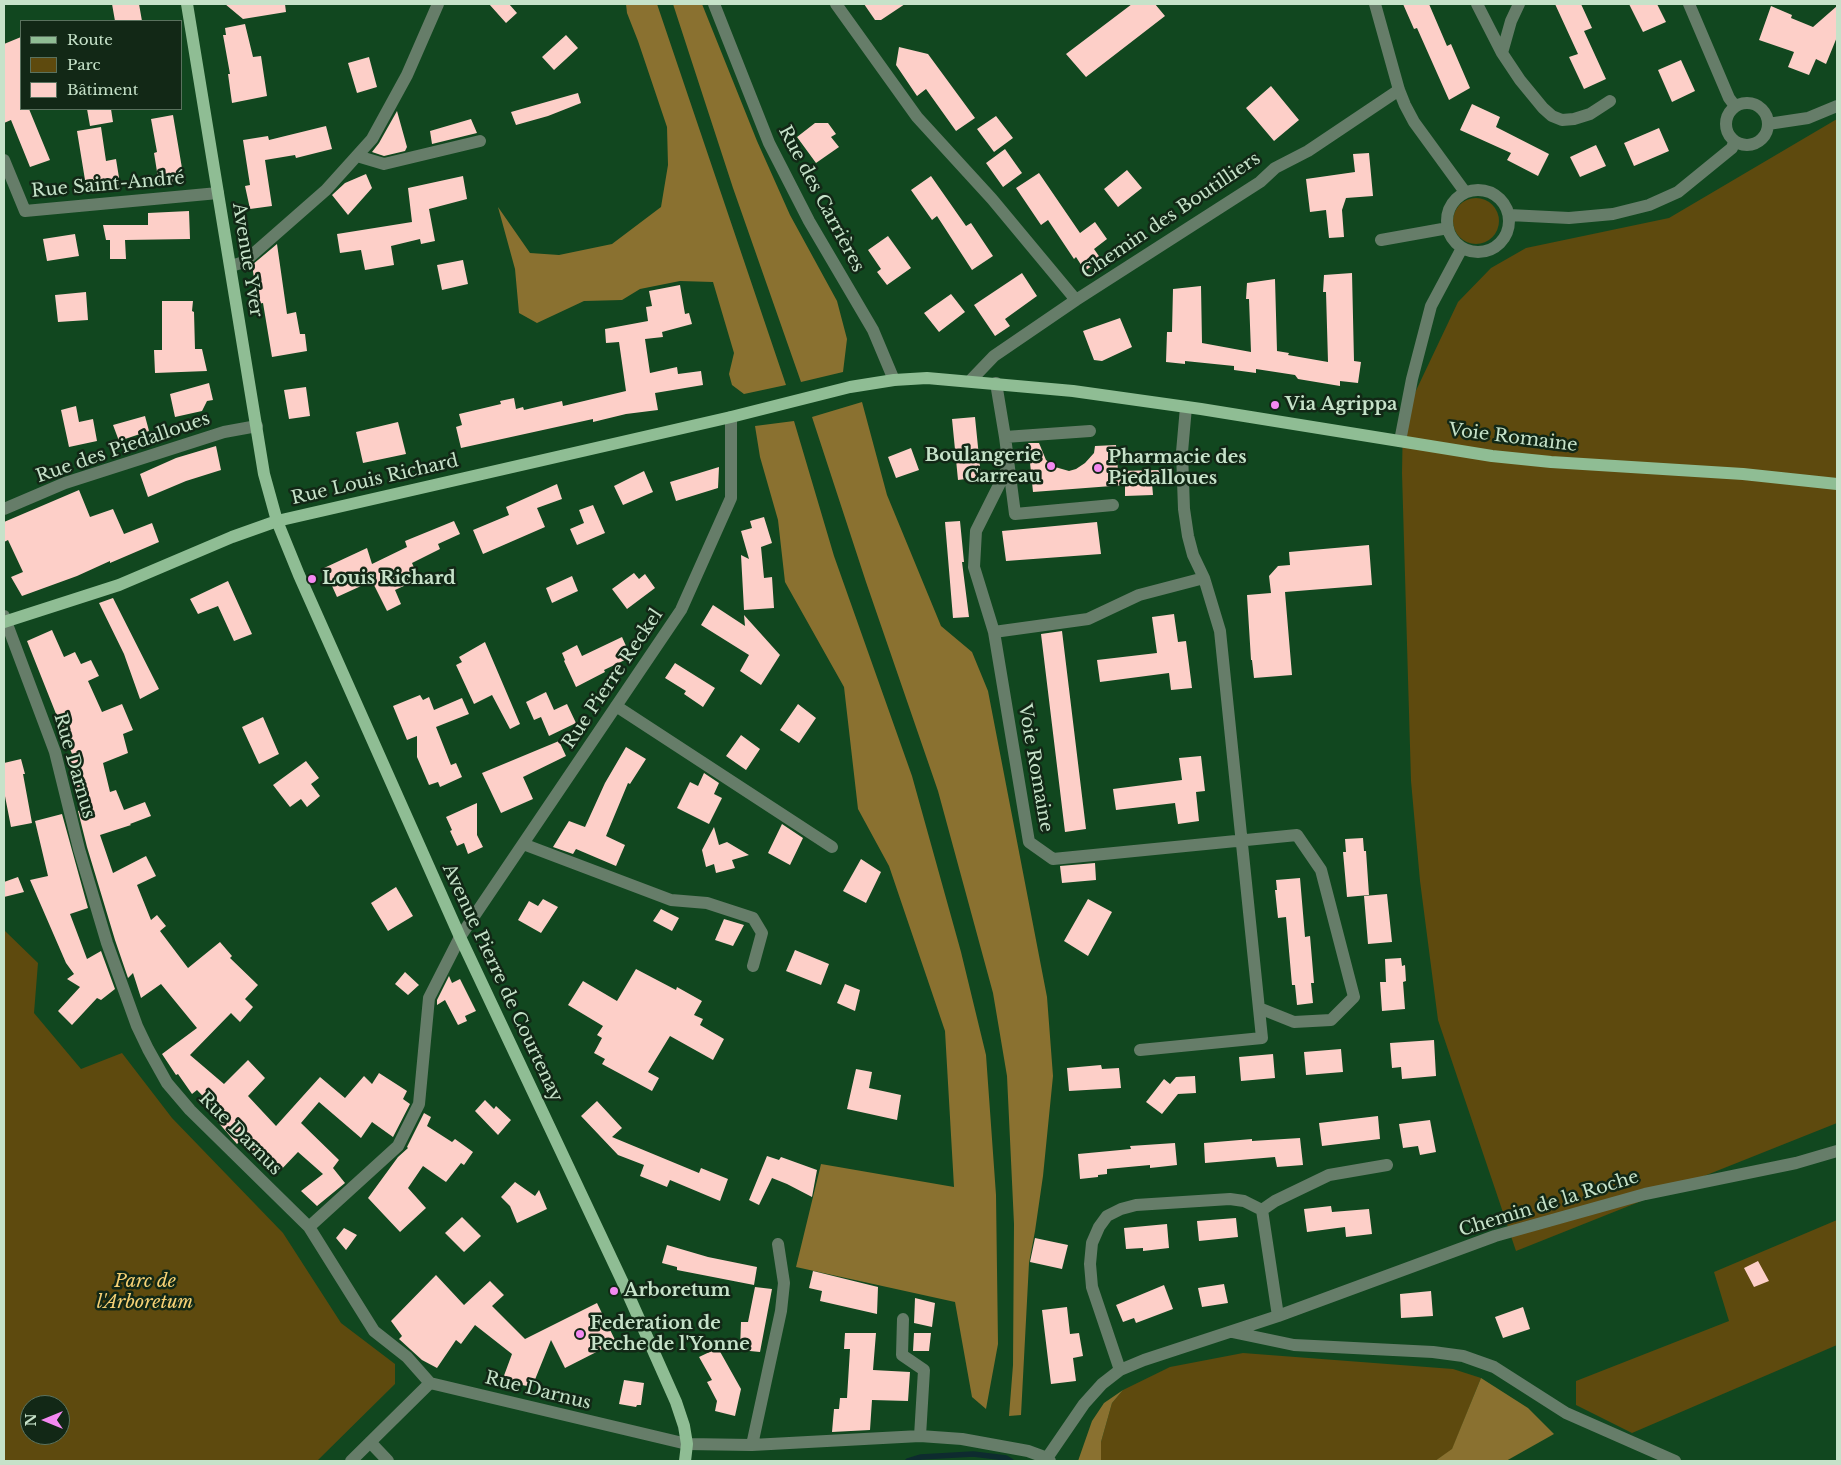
<!DOCTYPE html>
<meta charset="utf-8">
<style>
body{margin:0}
#map{position:relative;width:1841px;height:1465px;overflow:hidden;background:#11471f;font-family:"Libre Baskerville",serif}
canvas{display:block}
.frame{position:absolute;inset:0;border:5px solid #c6e2c9;pointer-events:none}
.legend{position:absolute;left:20px;top:20px;width:162px;height:90px;box-sizing:border-box;background:#122816;border:1px solid #5a725e;margin:0;padding:6px 9px;list-style:none;font-size:15px;color:#c6e2c9}
.legend li{display:flex;align-items:center;gap:10px;height:25px}
.legend b{width:25px;border:1px solid #5a725e}
.north{position:absolute;left:20px;top:1395px;width:50px;height:50px;box-sizing:border-box;background:#122816;border:1px solid #5a725e;border-radius:50%;rotate:270deg;font-size:14px;font-weight:700;line-height:20px;text-align:center;color:#c6e2c9}
.north::after{content:'';display:block;margin:auto;width:18px;height:22px;background:#f489f1;clip-path:polygon(50% 0,100% 100%,50% 72%,0 100%)}
</style>
<div id="map">
<canvas width="1841" height="1465"></canvas>
<div class="frame"></div>
<ul class="legend">
<li><b style="height:6px;background:#8fbd94"></b>Route</li>
<li><b style="height:14px;background:#5e4a0e"></b>Parc</li>
<li><b style="height:14px;background:#fdcfc8"></b>Bâtiment</li>
</ul>
<div class="north">N</div>
</div>
<script>
const c = document.querySelector('canvas').getContext('2d');
c.lineJoin = 'round';
function fillPath(path, color) { c.fillStyle = color; c.fill(path, 'evenodd'); }
const toPath = rows => new Path2D(rows.map(r => 'M' + r).join(''));
function trace(path, color, width, dash) { c.strokeStyle = color; c.lineWidth = width; c.lineCap = dash ? 'butt' : 'round'; c.setLineDash(dash || []); c.stroke(path); }
function drawText(font, color, halo, rows, align = 'center') {
  c.font = font + ' "Libre Baskerville",serif'; c.lineWidth = 5; c.setLineDash([]); c.textBaseline = 'middle'; c.strokeStyle = halo; c.fillStyle = color; for (const [text, x, y, turn = 0] of rows) {
    c.save(); c.translate(x, y); c.rotate((+turn || 0) * Math.PI / 180); c.textAlign = isNaN(turn) ? turn : align; if (halo) c.strokeText(text, 0, 0); c.fillText(text, 0, 0); c.restore();
  }
}
const green = toPath([
 [1837,119,1837,1123,1516,1251,1438,1020,1420,881,1411,781,1402,473,1403,418,1458,302,1491,268,1526,248,1669,218],
 '1453 221a23 23 0 1 1 46 0a23 23 0 1 1-46 0Z',
 [4,930,38,963,34,1013,81,1069,122,1053,172,1118,283,1233,341,1323,395,1364,395,1384,317,1461,4,1461],
 [30,1405,60,1405,60,1435,30,1435],
 [1837,1220,1837,1345,1632,1433,1576,1405,1576,1381,1729,1321,1714,1272],
 [1243,1353,1453,1369,1481,1378,1452,1450,1435,1461,1101,1461,1101,1442,1112,1403,1123,1390,1170,1367]
]);
const forest = toPath([
 [626,4,657,4,786,385,744,394,732,385,729,374,734,353,713,282,680,281,640,289,622,300,584,301,537,323,519,313,515,269,498,207,530,253,559,255,612,244,661,207,668,165,667,127,638,41,627,13],
 [673,4,702,4,757,141,790,215,837,301,847,339,843,372,801,382,733,188],
 [862,402,887,495,941,626,972,652,988,691,1047,997,1053,1076,1043,1176,1035,1231,1029,1263,1021,1415,1009,1416,1013,1365,1014,1224,1007,1076,993,993,938,791,866,582,812,417],
 [794,421,834,556,912,776,961,952,986,1055,996,1195,998,1344,986,1409,972,1397,955,1302,796,1267,821,1164,954,1187,945,1031,889,866,858,809,844,687,785,582,778,520,760,457,755,426],
 [1481,1378,1528,1408,1554,1434,1506,1461,1435,1461,1452,1449],
 [1123,1390,1112,1403,1101,1442,1101,1461,1078,1461,1092,1421,1104,1403]
]);
const stream = toPath([
 [908,1461,921,1457,973,1454,1006,1458,1011,1461]
]);
const building = toPath([
 [112,4,139,4,142,21,115,21],
 [225,4,285,4,286,12,243,19],
 [489,4,509,4,517,13,506,23],
 [864,4,905,4,881,20,875,20],
 [1132,4,1155,4,1165,16,1086,77,1066,54],
 [1403,4,1429,4,1447,46,1451,44,1470,88,1449,100,1417,28,1414,29],
 [1555,4,1581,4,1592,28,1584,31,1606,79,1584,89,1569,57,1578,54],
 [1629,4,1657,4,1666,22,1643,32],
 [1771,6,1792,15,1791,18,1813,27,1837,6,1837,37,1826,64,1816,59,1809,75,1788,67,1794,52,1759,40],
 [245,24,253,57,261,56,267,96,232,103,228,74,230,74,223,35,226,35,225,28],
 [566,35,578,48,554,70,542,57],
 [21,37,21,109,29,109,50,160,30,167,11,120,4,123,4,44],
 [899,47,928,54,975,118,956,131,926,89,917,96,896,65],
 [369,57,377,87,357,93,348,63],
 [1681,60,1695,91,1672,102,1658,70],
 [1271,86,1299,120,1274,141,1246,108],
 [578,93,581,103,548,116,516,125,511,112],
 [1472,104,1500,117,1496,127,1549,154,1538,176,1507,160,1511,153,1460,130],
 [87,109,111,109,113,122,90,126],
 [397,111,407,147,405,151,384,156,372,152,379,143],
 [173,115,184,180,159,184,154,153,157,152,151,119],
 [996,116,1013,138,994,152,977,129],
 [471,119,477,133,432,144,430,131],
 [815,123,828,123,836,134,831,137,839,147,816,163,797,137],
 [326,126,332,149,296,158,295,155,265,160,272,206,250,209,245,186,250,185,243,140,268,136,269,140],
 [101,127,106,161,116,159,121,190,96,193,93,179,85,180,77,131],
 [1659,128,1669,151,1634,166,1624,143],
 [1596,145,1606,166,1580,177,1570,157],
 [1005,149,1022,173,1003,187,986,163],
 [1369,153,1373,196,1346,198,1342,210,1344,237,1329,238,1326,210,1310,212,1306,179,1355,172,1353,154],
 [1127,170,1142,188,1118,207,1104,189],
 [1039,173,1080,233,1095,222,1107,239,1094,249,1101,259,1085,271,1076,257,1074,259,1048,220,1041,225,1016,188],
 [366,174,372,188,348,215,332,195,345,183],
 [463,176,467,199,429,209,435,241,421,244,420,239,391,246,394,265,365,270,361,250,340,253,337,234,412,222,408,188],
 [931,176,966,226,971,223,993,256,972,270,937,216,932,220,911,190],
 [189,211,190,239,125,240,126,259,110,259,110,240,106,240,103,225,148,225,148,213],
 [75,234,79,256,47,261,43,239],
 [888,236,911,268,887,285,877,272,881,269,868,250],
 [277,244,287,314,296,312,300,334,305,334,307,351,272,357,263,303,258,304,252,265],
 [463,260,468,284,442,290,437,265],
 [1022,273,1037,296,1005,319,1010,326,995,336,974,305],
 [1352,273,1354,361,1361,362,1358,383,1340,381,1340,386,1298,379,1295,375,1256,369,1256,373,1234,370,1234,366,1185,361,1185,364,1166,362,1167,332,1172,332,1173,289,1201,286,1202,343,1251,352,1249,299,1246,299,1247,283,1275,279,1277,351,1289,353,1288,355,1328,362,1326,292,1323,292,1324,275],
 [680,285,685,314,689,313,692,324,662,332,663,337,645,339,650,373,677,367,678,374,701,371,703,385,655,393,658,410,626,414,593,422,593,419,461,448,456,427,462,425,459,414,501,404,500,401,514,398,516,409,523,407,524,410,562,401,563,406,626,391,619,342,606,343,605,329,648,321,646,307,652,306,649,291],
 [86,292,88,320,58,322,55,295],
 [951,294,965,312,939,332,924,313],
 [162,301,193,301,192,311,194,312,195,349,202,349,207,371,155,373,154,350,162,350],
 [1120,318,1132,347,1102,361,1094,360,1083,331],
 [209,383,213,400,207,401,202,411,175,417,170,394],
 [306,387,310,416,289,419,284,390],
 [76,406,79,422,93,419,97,441,69,447,61,410],
 [145,416,149,431,119,441,113,425],
 [975,417,981,477,958,480,952,419],
 [398,422,406,454,363,463,356,432],
 [1028,443,1039,443,1046,460,1055,467,1069,471,1076,469,1085,463,1094,453,1095,446,1116,445,1118,471,1160,470,1161,482,1152,483,1153,495,1125,496,1125,485,1033,492],
 [216,446,221,470,186,481,148,497,140,474,176,458],
 [911,448,919,470,896,478,888,457],
 [719,467,718,488,676,501,670,482],
 [644,471,653,492,623,505,614,486],
 [557,484,562,499,537,508,545,527,483,554,473,530,509,515,506,507],
 [79,490,90,517,113,509,124,534,152,523,159,542,110,563,110,561,77,576,22,596,11,577,23,572,8,540,4,542,4,522],
 [593,505,605,533,577,545,570,529,584,523,579,510],
 [764,517,772,543,761,547,764,578,772,577,774,608,744,610,741,555,749,559,741,531,752,528,750,521],
 [454,521,460,534,438,544,440,549,412,563,419,579,395,590,401,604,387,611,372,581,337,597,324,568,367,548,372,564,407,547,405,541],
 [960,521,964,562,962,562,969,617,953,618,945,522],
 [1097,522,1101,554,1006,561,1002,531],
 [1369,545,1372,585,1285,592,1292,675,1254,678,1252,660,1251,660,1247,595,1271,593,1269,576,1278,566,1290,565,1289,552],
 [634,573,639,579,645,574,655,588,627,609,612,589],
 [572,576,578,591,552,603,546,588],
 [228,581,252,634,234,641,218,606,198,614,190,599],
 [113,598,159,689,140,699,124,654,99,603],
 [713,605,745,626,744,615,780,655,761,685,740,671,749,655,701,625],
 [1174,614,1178,642,1186,641,1192,688,1171,690,1169,673,1100,682,1097,660,1157,653,1152,617],
 [52,630,64,657,75,652,81,664,91,660,99,676,88,681,102,712,122,704,133,730,123,734,128,753,103,763,110,792,116,790,124,810,145,802,151,816,130,824,131,825,100,835,113,873,146,856,156,876,137,885,151,920,157,915,166,926,160,931,188,968,220,942,232,956,230,958,258,985,245,999,253,1007,240,1022,231,1013,190,1055,224,1084,248,1060,265,1078,248,1096,276,1126,320,1077,345,1098,364,1076,372,1084,379,1073,407,1091,403,1099,410,1104,393,1137,372,1122,361,1138,319,1102,301,1123,339,1160,333,1168,345,1183,317,1206,301,1191,323,1174,298,1152,277,1174,241,1140,237,1144,217,1121,222,1116,197,1090,192,1094,178,1074,176,1075,162,1054,197,1028,161,984,141,998,133,973,128,978,115,940,87,847,78,811,81,810,68,756,72,754,27,641],
 [1062,631,1086,829,1065,832,1041,634],
 [622,637,631,657,604,670,605,672,576,687,564,661,565,660,562,653,577,645,582,656],
 [485,642,520,724,510,729,492,695,474,704,456,665,462,662,459,657],
 [675,663,715,688,703,707,684,694,686,691,665,678],
 [546,692,554,710,567,704,576,723,549,736,541,717,534,720,526,702],
 [420,695,423,700,429,697,434,710,462,698,469,714,436,727,451,765,456,763,462,777,440,787,438,782,429,785,417,757,417,736,407,740,393,706],
 [798,704,816,718,799,743,780,730],
 [263,717,279,754,259,764,242,727],
 [741,735,760,749,746,770,726,756],
 [559,741,566,756,523,777,533,799,501,813,482,773],
 [626,747,646,759,630,784,628,783,606,836,625,845,616,866,576,849,573,854,553,847,569,821,585,827,605,783],
 [1201,756,1205,791,1196,792,1199,821,1178,824,1175,803,1116,810,1113,789,1182,780,1179,758],
 [21,759,25,774,23,774,32,823,11,827,4,791,4,763],
 [306,761,319,778,311,784,320,796,307,807,301,799,290,807,273,785],
 [704,773,719,783,714,794,722,798,709,824,677,808,690,782,698,786],
 [477,803,477,835,483,847,468,854,464,843,457,846,450,831,452,830,446,817],
 [62,814,88,908,70,914,87,959,101,951,115,989,101,1000,97,998,72,1025,58,1011,80,987,67,979,74,974,66,963,30,880,48,876,35,821],
 [782,824,803,838,790,865,768,853],
 [714,827,719,845,727,842,749,855,732,860,735,868,716,873,714,864,706,867,702,850],
 [1363,838,1364,851,1366,851,1369,895,1347,897,1343,852,1346,852,1345,839],
 [861,859,881,872,866,903,843,891],
 [1095,863,1096,880,1062,883,1060,866],
 [18,877,24,892,4,897,4,882],
 [1300,878,1305,937,1310,936,1314,983,1311,983,1313,1003,1297,1005,1295,985,1292,985,1286,917,1278,918,1275,890,1277,890,1276,880],
 [396,887,413,916,388,931,371,903],
 [1387,894,1392,942,1368,944,1364,896],
 [543,899,558,907,541,933,518,920,529,901,538,906],
 [1088,899,1112,912,1088,956,1064,941],
 [661,909,679,918,672,931,653,921],
 [724,919,744,925,733,946,715,940],
 [795,950,829,964,821,985,786,971],
 [1401,958,1402,966,1405,965,1406,981,1403,982,1405,1009,1382,1011,1380,982,1386,982,1385,959],
 [636,969,676,990,677,987,702,1001,694,1015,703,1019,700,1025,724,1039,713,1060,670,1036,648,1072,659,1078,652,1091,602,1064,605,1059,594,1053,602,1038,597,1035,603,1026,568,1005,583,981,617,1001],
 [405,972,419,985,408,995,395,984],
 [449,976,452,983,460,979,476,1011,465,1016,467,1021,458,1025,445,1000,437,1005,437,1000],
 [845,984,860,990,855,1011,837,1003],
 [1434,1040,1436,1076,1402,1079,1401,1067,1392,1068,1390,1043],
 [1341,1049,1343,1072,1306,1075,1304,1052],
 [1273,1054,1275,1078,1241,1081,1239,1057],
 [1101,1065,1102,1069,1119,1068,1121,1088,1069,1091,1067,1068],
 [856,1069,872,1072,869,1088,901,1095,897,1120,847,1109],
 [1195,1076,1196,1093,1178,1094,1162,1114,1146,1102,1164,1079,1170,1084,1176,1077],
 [485,1100,494,1109,496,1106,511,1120,498,1135,475,1111],
 [597,1101,622,1128,612,1137,699,1173,701,1168,728,1179,720,1201,670,1180,667,1187,640,1176,644,1165,618,1155,581,1116],
 [424,1113,431,1117,427,1126,452,1142,455,1139,473,1152,464,1165,461,1163,446,1182,423,1166,408,1188,426,1208,400,1232,368,1198,398,1157,408,1148,407,1147],
 [1378,1116,1380,1139,1322,1146,1319,1123],
 [1430,1120,1436,1152,1420,1155,1418,1146,1403,1148,1399,1124],
 [1300,1138,1303,1165,1277,1167,1275,1157,1205,1163,1204,1143,1252,1139,1252,1141],
 [1175,1143,1177,1165,1150,1168,1150,1165,1107,1169,1107,1174,1098,1175,1098,1177,1080,1179,1078,1154,1131,1149,1130,1146],
 [767,1156,779,1160,781,1157,817,1170,812,1197,787,1184,772,1178,759,1205,749,1200],
 [515,1182,535,1196,539,1190,547,1209,517,1223,510,1206,501,1197],
 [1331,1206,1332,1212,1369,1209,1372,1234,1346,1237,1345,1227,1307,1232,1304,1209],
 [462,1217,481,1236,464,1252,445,1233],
 [1236,1218,1238,1237,1199,1241,1197,1221],
 [1167,1224,1169,1248,1143,1251,1143,1248,1126,1249,1124,1228],
 [344,1228,357,1235,346,1250,336,1238],
 [1035,1238,1068,1245,1062,1269,1030,1262],
 [667,1245,708,1257,757,1267,754,1285,677,1270,677,1267,662,1263],
 [1758,1261,1769,1281,1754,1287,1744,1268],
 [813,1271,878,1287,877,1314,820,1301,822,1291,809,1288],
 [436,1275,464,1305,490,1281,504,1295,492,1306,525,1339,597,1303,616,1342,565,1368,551,1340,532,1387,502,1381,512,1354,475,1325,461,1344,456,1340,437,1368,422,1360,399,1339,402,1336,391,1321],
 [1224,1284,1228,1303,1202,1307,1198,1288],
 [1164,1285,1173,1309,1136,1323,1134,1318,1123,1322,1116,1305],
 [755,1287,772,1289,760,1352,740,1350,741,1322,748,1322],
 [1431,1291,1433,1316,1401,1318,1400,1294],
 [915,1298,935,1303,932,1327,914,1323],
 [1067,1307,1070,1334,1079,1333,1083,1356,1073,1358,1076,1381,1051,1384,1042,1310],
 [1523,1307,1530,1329,1503,1338,1495,1317],
 [845,1333,876,1333,873,1370,910,1372,908,1401,872,1400,870,1430,832,1432,834,1409,839,1409,840,1398,847,1398,850,1349,844,1349],
 [914,1333,931,1333,929,1351,913,1351],
 [718,1348,741,1389,735,1416,715,1411,717,1401,707,1382,712,1380,699,1357],
 [624,1380,644,1383,641,1405,637,1405,636,1407,619,1404]
]);
const minor = toPath([
 [714,4,769,143,809,221,873,330,894,380],
 [836,4,917,117,992,199,1076,300],
 [1375,4,1399,90,1405,105,1414,122,1465,192],
 [1477,4,1502,53,1520,80,1543,108,1552,116,1562,120,1574,119,1590,114,1610,101],
 [1689,4,1729,98,1735,106],
 [1502,53,1511,21,1519,4],
 '1726 124a21 21 0 1 1 42 0a21 21 0 1 1-42 0Z',
 [1768,124,1808,118,1837,106],
 [357,156,384,164,480,141],
 [4,160,25,211,218,193],
 '1447 221a31 31 0 1 1 62 0a31 31 0 1 1-62 0Z',
 [1509,215,1569,218,1613,214,1649,205,1678,192,1732,148,1734,142],
 [1381,240,1448,228],
 [231,266,244,262,326,190,372,139,407,75,438,4],
 [970,381,994,356,1076,300,1260,182,1275,168,1308,151,1399,90],
 [996,383,1005,437,1015,514,1113,505],
 [1005,437,1090,431],
 [1400,441,1412,379,1431,306,1462,248],
 [1008,467,976,531,974,567,994,632,1088,619,1139,595,1204,578],
 [4,509,65,483,224,432,257,426],
 [4,616,55,752,79,849,107,943,137,1026,148,1049,167,1083,190,1110,309,1227,374,1331,407,1357,430,1383,687,1444,752,1445,920,1436,962,1439,1028,1451,1047,1458,1050,1461],
 [994,632,1029,842,1053,859,1297,835,1321,870,1354,997,1331,1020,1294,1022,1259,1008],
 [616,706,832,847],
 [523,844,671,900,707,903,753,918,762,933,753,966],
 [1140,1050,1262,1038,1220,631,1204,578,1193,555,1188,536,1184,509,1182,452,1186,407],
 [1262,1210,1275,1201,1329,1175,1387,1165],
 [309,1227,398,1146,419,1104,429,998,460,937,681,610,731,498,731,417],
 [903,1319,902,1355,924,1370,920,1436],
 [1232,1332,1294,1345,1433,1352,1463,1356,1494,1367,1566,1413,1675,1461],
 [1120,1370,1092,1287,1090,1264,1092,1243,1099,1227,1107,1216,1121,1209,1136,1205,1230,1199,1244,1201,1262,1210,1278,1316],
 [370,1442,388,1461],
 [752,1445,781,1311,784,1283,778,1244],
 [1047,1458,1084,1404,1102,1384,1120,1370,1144,1360,1278,1316,1495,1236,1645,1194,1796,1163,1837,1151],
 [351,1461,430,1383]
]);
const major = toPath([
 [187,4,264,474,277,521,299,575,460,937,624,1285,676,1402,684,1426,687,1444,685,1461],
 [4,622,119,585,232,537,277,521,731,417,850,387,894,380,927,378,1073,391,1201,409,1492,456,1551,462,1743,474,1837,484]
]);
const markers = [
 [1275,405,5,"#f489f1"],
 [1051,466,5,"#f489f1"],
 [1098,468,5,"#f489f1"],
 [312,579,5,"#f489f1"],
 [614,1291,5,"#f489f1"],
 [580,1334,5,"#f489f1"]
];
const streetNames = [
 ["Rue Saint-André",108,185,-5],
 ["Rue des Carrières",821,199,62],
 ["Chemin des Boutilliers",1171,216,-34],
 ["Avenue Yver",247,260,81],
 ["Voie Romaine",1513,438,7],
 ["Rue des Piedalloues",123,448,-19],
 ["Rue Louis Richard",375,480,-13],
 ["Rue Pierre Reckel",613,679,-56],
 ["Rue Darnus",74,766,74],
 ["Voie Romaine",1035,768,80],
 ["Avenue Pierre de Courtenay",502,983,65],
 ["Rue Darnus",240,1134,45],
 ["Chemin de la Roche",1549,1204,-17],
 ["Rue Darnus",538,1391,14]
];
const poiNames = [
 ["Via Agrippa",1285,405],
 ["Boulangerie",1041,456,"right"],
 ["Carreau",1041,477,"right"],
 ["Pharmacie des",1108,458],
 ["Piedalloues",1108,479],
 ["Louis Richard",322,579],
 ["Arboretum",624,1291],
 ["Federation de",590,1324],
 ["Peche de l'Yonne",590,1345]
];
const parkNames = [
 ["Parc de",145,1282],
 ["l'Arboretum",145,1303]
];
fillPath(green, '#5e4a0e');
fillPath(forest, '#8a7130');
trace(stream, '#0e2b2f', 5.5);
fillPath(building, '#fdcfc8');
trace(minor, '#667d69', 12);
trace(major, '#8fbd94', 12);
for (const [x, y, r, color] of markers) { const dot = new Path2D(); dot.arc(x, y, r, 0, 2 * Math.PI); c.fillStyle = color; c.fill(dot); trace(dot, '#122816', 2); }
drawText('18px', '#c6e2c9', '#122816', streetNames);
drawText('bold 18px', '#c6e2c9', '#122816', poiNames, 'left');
drawText('italic 18px', '#f6d175', '#122816', parkNames);
</script>
